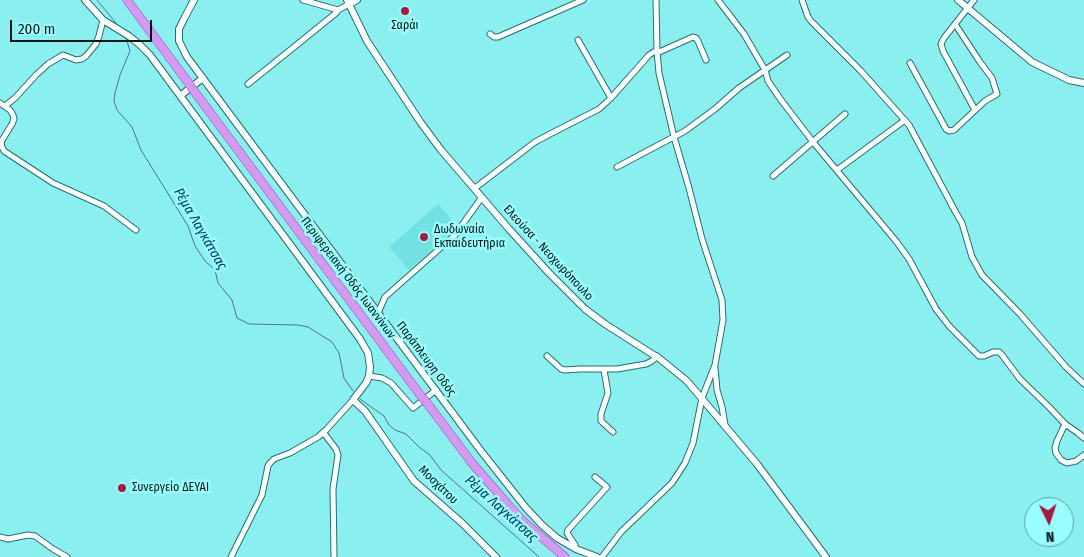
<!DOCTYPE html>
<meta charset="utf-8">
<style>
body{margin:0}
#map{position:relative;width:1084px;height:557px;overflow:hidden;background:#8af0ef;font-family:"Fira Sans Condensed",sans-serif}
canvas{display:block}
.north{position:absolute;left:1024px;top:497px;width:50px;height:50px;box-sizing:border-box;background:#98fefd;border:1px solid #5ca1a0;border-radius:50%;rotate:176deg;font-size:14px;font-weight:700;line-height:20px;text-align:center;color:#011515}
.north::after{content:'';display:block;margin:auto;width:18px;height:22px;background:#ad183c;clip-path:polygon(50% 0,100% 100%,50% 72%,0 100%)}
.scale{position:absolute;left:10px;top:20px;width:142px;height:22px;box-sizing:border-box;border:2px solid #011515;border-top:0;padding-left:6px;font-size:15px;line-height:18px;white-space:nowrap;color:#011515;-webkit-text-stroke:4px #98fefd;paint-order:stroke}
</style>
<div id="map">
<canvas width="1084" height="557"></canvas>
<div class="north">N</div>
<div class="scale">200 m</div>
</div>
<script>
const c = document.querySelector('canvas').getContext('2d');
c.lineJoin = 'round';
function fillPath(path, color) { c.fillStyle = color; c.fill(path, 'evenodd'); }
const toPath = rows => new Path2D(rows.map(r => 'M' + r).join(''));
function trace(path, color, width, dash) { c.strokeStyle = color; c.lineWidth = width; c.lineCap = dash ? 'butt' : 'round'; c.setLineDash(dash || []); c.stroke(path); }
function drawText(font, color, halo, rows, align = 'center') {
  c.font = font + ' "Fira Sans Condensed",sans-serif'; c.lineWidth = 5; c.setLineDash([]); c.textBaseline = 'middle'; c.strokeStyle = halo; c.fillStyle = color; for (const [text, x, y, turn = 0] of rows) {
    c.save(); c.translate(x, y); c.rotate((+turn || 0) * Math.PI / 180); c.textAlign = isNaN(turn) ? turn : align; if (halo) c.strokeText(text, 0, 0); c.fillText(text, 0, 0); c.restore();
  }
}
const built = toPath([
 [438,204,458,227,409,270,389,247]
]);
const stream = toPath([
 [97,0,116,23],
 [126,38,130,51,120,75,115,93,114,101,117,110,132,127,141,150,188,226,195,246,205,261,215,270,218,283,232,300,237,318,249,324,298,325,308,327,332,342,339,353,344,378,353,391],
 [360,399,384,416,389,425,395,430,406,434,419,447,430,455,441,470,539,557]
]);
const minor = toPath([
 [303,0,338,10,349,4],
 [718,0,744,34,765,70,768,81,781,100,813,142,896,241,909,259,936,309,950,327,979,356,984,356,993,352,999,352,1002,355,1020,379,1049,407,1065,424,1078,433,1084,438],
 [802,0,808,17,811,21,860,70,909,125,955,211,962,223,972,257,982,275,1020,314,1066,367,1084,384],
 [974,0,944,38,941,44,943,51,975,110],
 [490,34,494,37,498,37,583,0],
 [578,40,611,98],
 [657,53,693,37,696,38,698,41,706,60],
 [910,63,946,129,949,131,954,130,985,101,997,94,992,78,980,62,955,24],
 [248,84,299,43,336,13,338,10],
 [0,103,10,110,13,115,14,119,12,124,1,142,2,147,4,151,53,183,104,206,136,230],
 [5,106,15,98,36,75,48,64,63,55,76,60,82,59,86,56,96,44,99,36,103,20],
 [617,167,685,131,715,109,739,88,787,55],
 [837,170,905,120],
 [773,176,845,114],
 [475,188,535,142,550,134,599,109,611,98,649,55,657,50],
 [378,313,385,297,455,235,482,197],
 [547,356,561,369,565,370,580,369,617,369,646,364,652,361,657,356],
 [715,368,717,390,722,407,725,425],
 [604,370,608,393,601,414,601,421,613,432],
 [369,376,382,378,391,383,413,408,436,390],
 [1065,424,1057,441,1055,448,1056,453,1061,460,1067,463,1076,461,1084,455],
 [323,432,336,449,338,455,333,489,334,557],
 [0,537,8,539,28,535,35,536,53,549,67,557],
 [576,549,575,545,567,533,568,530,607,487,595,477],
 [231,557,262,495,268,466,270,463,274,459,290,453,318,437,326,430,353,400],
 [602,557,621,532,672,483,685,463,693,443,702,398,715,365,723,320,722,300,702,239,689,188,674,137,659,73,657,51,656,0]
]);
const tertiary = toPath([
 [85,0,103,20,129,36,140,45,150,55,360,339,368,353,370,367,369,376,366,383,353,400,365,411,414,481,462,523,496,557],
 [194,0,185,17,179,29,179,41,187,57,481,451,526,508,542,525,557,538,576,549,597,557],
 [347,0,367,41,421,123,441,150,509,229,549,273,585,309,605,324,660,359,687,381,757,464,826,557],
 [958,0,1032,62,1069,80,1084,83],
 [349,4,357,0],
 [180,96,203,78]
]);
const trunk = toPath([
 [127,0,190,85],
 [194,91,421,396],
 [427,403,472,463,510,507,525,523,565,557]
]);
const trunkBridge = toPath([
 [190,85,194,91],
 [421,396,427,403]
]);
const markers = [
 [405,11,5,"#ad183c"],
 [424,237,5,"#ad183c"],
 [122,488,5,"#ad183c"]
];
const poiNames = [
 ["Σαράι",405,26,"center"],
 ["Δωδωναία",434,230],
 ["Εκπαιδευτήρια",434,244],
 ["Συνεργείο ΔΕΥΑΙ",132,488]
];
const streetNames = [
 ["Ελεούσα - Νεοχωρόπουλο",548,253,47],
 ["Περιφερειακή Οδός Ιωαννίνων",348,278,53],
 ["Παράπλευρη Οδός",426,359,53],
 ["Μοσχάτου",438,485,44]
];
const waterNames = [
 ["Ρέμα Λαγκάτσας",200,229,60],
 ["Ρέμα Λαγκάτσας",501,509,42]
];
fillPath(built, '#71e1e1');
trace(stream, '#517091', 1);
trace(minor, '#1e7171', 7);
trace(tertiary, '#1e7171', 8);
trace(trunk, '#865aa2', 9);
trace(minor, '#fff', 5);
trace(tertiary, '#fff', 6);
trace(trunk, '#d798f2', 8);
trace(trunkBridge, '#865aa2', 9, []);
trace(trunkBridge, '#d798f2', 8);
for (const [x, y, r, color] of markers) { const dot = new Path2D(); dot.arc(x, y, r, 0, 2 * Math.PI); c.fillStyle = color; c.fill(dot); trace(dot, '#98fefd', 2); }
drawText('12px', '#011515', '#98fefd', poiNames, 'left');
drawText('12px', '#011515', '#98fefd', streetNames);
drawText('italic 14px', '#01376f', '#98fefd', waterNames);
</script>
